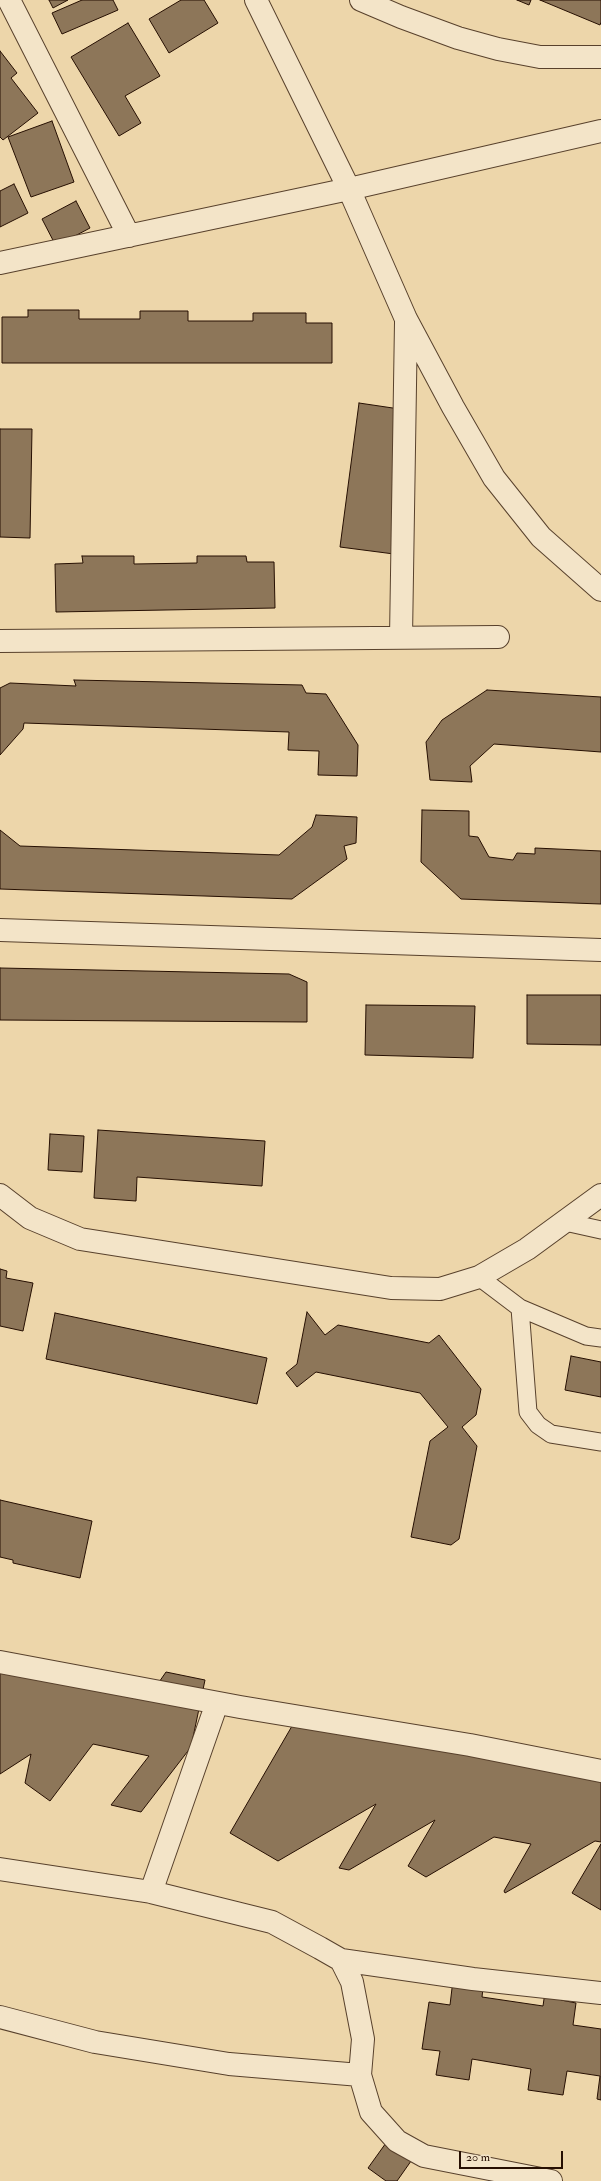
<!DOCTYPE html>
<style>
body{margin:0}
#map{position:relative;width:601px;height:2181px;overflow:hidden;background:#edd6aa;font-family:"IM FELL Double Pica",serif}
canvas{display:block}
.scale{position:absolute;left:459px;top:2151px;width:104px;height:18px;box-sizing:border-box;border:2px solid #260f02;border-top:0;padding-left:5px;font-size:12px;line-height:14px;white-space:nowrap;color:#260f02;-webkit-text-stroke:3px #f3e4c8;paint-order:stroke}
</style>
<div id="map">
<canvas width="601" height="2181"></canvas>
<div class="scale">20 m</div>
</div>
<script>
const c = document.querySelector('canvas').getContext('2d');
c.lineJoin = 'round';
function fillPath(path, color) { c.fillStyle = color; c.fill(path, 'evenodd'); }
const toPath = rows => new Path2D(rows.map(r => 'M' + r).join(''));
function trace(path, color, width, dash) { c.strokeStyle = color; c.lineWidth = width; c.lineCap = dash ? 'butt' : 'round'; c.setLineDash(dash || []); c.stroke(path); }
const building = toPath([
 [49,0,68,0,53,8,49,0],
 [82,0,113,0,118,10,62,34,52,13,82,0],
 [181,0,204,0,218,23,169,53,149,19,181,0],
 [517,0,531,0,529,5,517,0],
 [540,0,601,0,601,22,600,25,540,0],
 [128,23,160,76,125,96,141,123,119,136,71,57,128,23],
 [0,51,17,73,11,78,38,113,3,140,0,137,0,51],
 [52,121,74,182,31,197,8,137,52,121],
 [14,184,28,213,0,227,0,191,14,184],
 [76,201,90,228,56,246,42,219,76,201],
 [28,310,79,310,79,319,140,319,140,311,188,311,188,321,253,321,253,313,306,313,306,323,332,323,332,363,2,363,2,317,28,317,28,310],
 [359,403,413,411,394,554,340,547,359,403],
 [0,429,32,429,30,538,0,537,0,429],
 [82,556,134,556,134,564,197,563,197,556,246,556,247,562,274,562,275,608,56,612,55,564,83,563,82,556],
 [74,680,302,685,306,693,326,694,358,745,357,776,318,775,319,751,288,750,289,732,24,723,23,729,0,755,0,688,10,683,76,686,74,680],
 [487,690,601,697,601,752,494,744,470,766,472,782,430,780,426,742,442,720,487,690],
 [422,810,469,811,469,836,478,837,489,857,513,860,517,853,535,854,535,848,601,851,601,904,461,899,421,862,422,810],
 [316,815,357,817,356,843,344,846,347,859,292,899,0,889,0,830,20,846,279,855,312,827,316,815],
 [0,968,289,974,307,982,307,1022,0,1020,0,968],
 [527,995,601,995,601,1045,527,1044,527,995],
 [366,1005,475,1006,473,1058,365,1055,366,1005],
 [98,1130,265,1141,262,1186,137,1177,136,1201,94,1198,98,1130],
 [50,1134,84,1136,82,1172,48,1170,50,1134],
 [0,1269,7,1271,6,1278,33,1283,23,1331,0,1326,0,1269],
 [307,1312,325,1335,338,1325,429,1343,439,1335,481,1389,476,1415,462,1427,477,1446,459,1539,451,1545,411,1537,430,1441,448,1427,420,1393,316,1372,297,1387,286,1373,297,1364,307,1312],
 [55,1313,267,1358,257,1404,46,1359,55,1313],
 [571,1356,601,1362,601,1397,565,1390,571,1356],
 [0,1500,92,1521,80,1578,13,1563,13,1560,0,1557,0,1500],
 [0,1651,157,1685,166,1672,205,1680,191,1747,141,1812,111,1805,149,1756,93,1744,50,1801,25,1783,31,1754,0,1774,0,1651],
 [299,1714,601,1776,601,1842,595,1841,505,1893,504,1891,531,1844,494,1837,426,1877,408,1866,435,1820,349,1870,339,1868,376,1804,278,1861,230,1833,299,1714],
 [601,1844,601,1910,572,1893,601,1844],
 [453,1980,483,1988,482,1997,543,2006,545,1992,562,1995,561,2000,576,2003,573,2025,601,2029,601,2100,597,2099,600,2076,567,2071,563,2095,528,2090,531,2069,472,2059,469,2080,436,2075,440,2051,422,2049,429,2002,450,2005,453,1980],
 [391,2136,416,2154,397,2181,386,2181,368,2168,391,2136]
]);
const lane = toPath([
 [565,1222,601,1230],
 [479,1277,520,1308,586,1336,601,1338],
 [520,1308,528,1412,538,1425,551,1434,601,1442]
]);
const street = toPath([
 [9,0,129,236],
 [256,0,349,189,406,319,453,407,494,478,541,537,601,590],
 [361,0,401,17,458,38,498,49,540,57,601,57],
 [0,263,349,189,601,131],
 [401,637,406,322],
 [0,641,498,637],
 [0,930,601,950],
 [0,1195,30,1218,80,1239,391,1288,440,1289,479,1277,527,1249,601,1195],
 [0,1662,240,1707,470,1745,601,1771],
 [0,1869,151,1892,272,1922,320,1948,341,1960,352,1982,363,2039,360,2075,371,2112,397,2141,424,2156,551,2181],
 [151,1892,217,1703],
 [341,1960,473,1979,601,1993],
 [0,2017,95,2042,229,2064,360,2075]
]);
fillPath(building, '#8d7659');
trace(building, '#260f02', 1);
trace(lane, '#58412c', 19);
trace(street, '#58412c', 24);
trace(lane, '#f3e4c8', 17);
trace(street, '#f3e4c8', 22);
</script>
